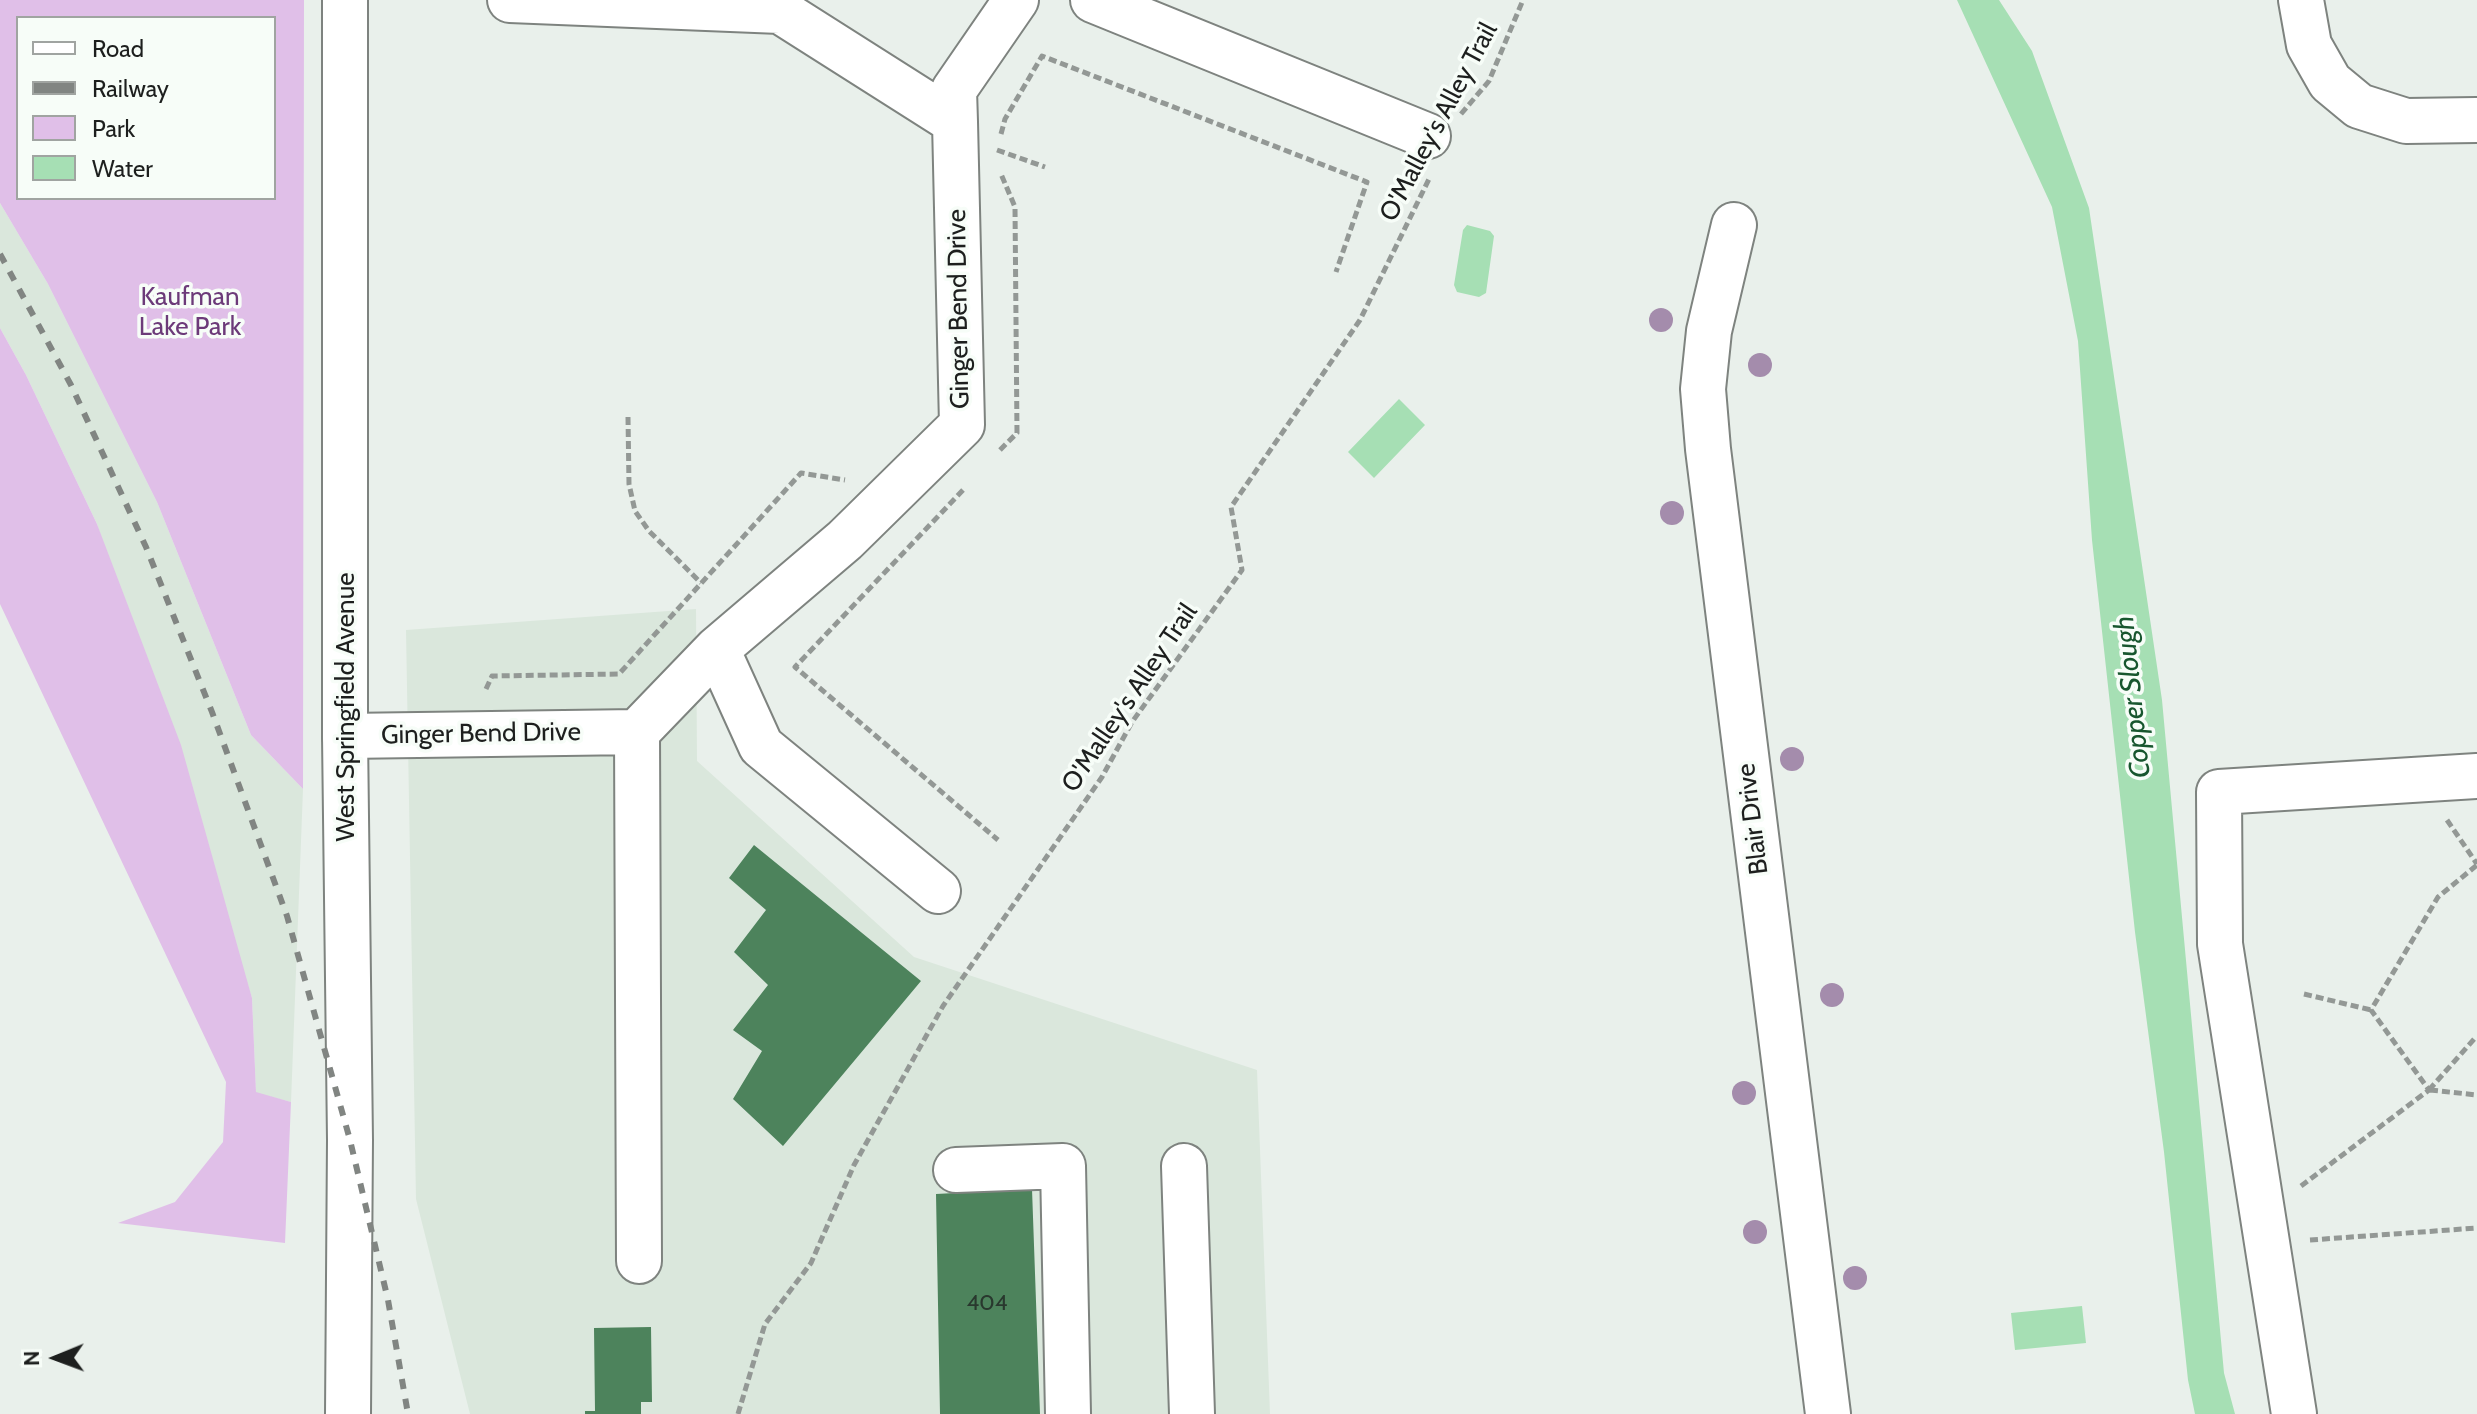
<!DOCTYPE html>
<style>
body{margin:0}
#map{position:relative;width:2477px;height:1414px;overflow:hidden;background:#e9f0eb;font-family:Cabin,sans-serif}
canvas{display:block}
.legend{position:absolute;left:16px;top:16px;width:260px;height:184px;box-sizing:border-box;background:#f7fdf8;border:2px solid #a0a4a1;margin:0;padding:10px 14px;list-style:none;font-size:24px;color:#1d1f1e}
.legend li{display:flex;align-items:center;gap:16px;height:40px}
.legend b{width:40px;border:2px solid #a0a4a1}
.north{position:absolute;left:16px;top:1318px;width:80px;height:80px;-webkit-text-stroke:6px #f7fdf8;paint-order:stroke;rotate:269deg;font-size:22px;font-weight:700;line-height:32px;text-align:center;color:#1d1f1e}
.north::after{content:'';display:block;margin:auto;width:28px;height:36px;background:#1d1f1e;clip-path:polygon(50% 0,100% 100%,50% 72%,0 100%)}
</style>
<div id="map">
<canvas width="2477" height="1414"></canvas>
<ul class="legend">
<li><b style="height:10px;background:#fff"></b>Road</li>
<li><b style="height:10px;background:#818582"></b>Railway</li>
<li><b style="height:22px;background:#e0bfe8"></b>Park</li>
<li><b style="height:22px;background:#a6dfb4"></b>Water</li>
</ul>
<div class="north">N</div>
</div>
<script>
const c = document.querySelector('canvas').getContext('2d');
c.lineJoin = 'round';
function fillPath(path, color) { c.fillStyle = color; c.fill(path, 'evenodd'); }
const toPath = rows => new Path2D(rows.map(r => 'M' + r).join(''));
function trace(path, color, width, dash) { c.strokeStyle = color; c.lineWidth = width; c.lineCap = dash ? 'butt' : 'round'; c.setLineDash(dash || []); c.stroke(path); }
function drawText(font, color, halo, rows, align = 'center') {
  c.font = font + ' Cabin,sans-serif'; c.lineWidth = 7; c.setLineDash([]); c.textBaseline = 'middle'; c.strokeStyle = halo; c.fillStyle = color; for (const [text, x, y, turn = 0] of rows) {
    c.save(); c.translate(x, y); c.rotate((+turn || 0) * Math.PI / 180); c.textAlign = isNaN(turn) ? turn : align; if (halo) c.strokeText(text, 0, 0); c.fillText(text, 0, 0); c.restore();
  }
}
const built = toPath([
 [0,203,48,284,157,502,251,735,303,789,291,1102,256,1093,252,998,97,524,26,375,0,328],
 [696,609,697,761,914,957,1257,1070,1270,1414,470,1414,416,1199,406,630]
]);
const green = toPath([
 [0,0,304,0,303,789,251,735,157,502,48,284,0,203],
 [274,18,274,198,18,198,18,18],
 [0,328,26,375,97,524,181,745,252,998,256,1092,291,1102,285,1243,118,1223,175,1202,223,1142,226,1082,0,604]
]);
const water = toPath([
 [1957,0,1999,0,2032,51,2089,208,2162,700,2224,1373,2235,1414,2195,1414,2188,1380,2164,1152,2135,932,2092,540,2078,341,2052,207],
 [1467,225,1490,231,1494,236,1486,293,1479,297,1457,292,1454,285,1463,230],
 [1399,399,1425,425,1374,478,1348,452],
 [2082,1306,2086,1343,2015,1350,2011,1313]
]);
const building = toPath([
 [754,845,921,981,783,1146,733,1099,762,1051,733,1030,768,985,734,952,766,910,729,878],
 [1032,1189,1040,1414,940,1414,936,1194],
 [651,1327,652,1402,641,1402,641,1414,585,1414,585,1411,595,1411,594,1328]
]);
const path = toPath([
 [1461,114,1489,81,1523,0],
 [1001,134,1005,119,1042,56,1367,182,1336,272],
 [997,150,1045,167],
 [628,417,629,484,635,511,649,531,701,583],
 [1000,450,1017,433,1015,207,1001,174],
 [963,490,795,667,998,840],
 [486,689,492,676,619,674,801,473,845,480],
 [2447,820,2477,864],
 [2304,994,2371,1010],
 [2429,1090,2475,1038],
 [2430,1090,2477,1095],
 [2301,1186,2429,1090,2371,1010,2438,897,2477,865],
 [2310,1240,2477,1228],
 [738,1414,765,1324,811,1263,854,1165,943,1006,1102,777,1132,722,1242,570,1231,507,1360,320,1430,177]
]);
const minor = toPath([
 [1093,0,1428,136],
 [2301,0,2309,45,2330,82,2359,106,2406,121,2477,120],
 [955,122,954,90,1016,0],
 [1734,225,1709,331,1703,389,1708,449,1828,1414],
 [717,649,761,746,938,891],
 [637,732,639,1261],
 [345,736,637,732,717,649,845,540,962,425,955,122,780,11,510,0],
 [1184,1166,1192,1414],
 [956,1170,1063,1166,1068,1414],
 [2294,1414,2220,944,2219,792,2477,776]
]);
const major = toPath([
 [345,0,345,736,350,1140,348,1414]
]);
const rail = toPath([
 [0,254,71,385,146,547,212,712,287,916,350,1140,388,1300,408,1414]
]);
const trees = [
 [1661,320],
 [1760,365],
 [1672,513],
 [1792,759],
 [1832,995],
 [1744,1093],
 [1755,1232],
 [1855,1278]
];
const numberNames = [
 ["404",987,1304]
];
const streetNames = [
 ["O'Malley's Alley Trail",1439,122,-62],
 ["Ginger Bend Drive",959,309,-91],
 ["O'Malley's Alley Trail",1130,698,-56],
 ["West Springfield Avenue",346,707,-90],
 ["Ginger Bend Drive",481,734,-1],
 ["Blair Drive",1753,819,-97]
];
const parkNames = [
 ["Kaufman",190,297],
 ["Lake Park",190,327]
];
const waterNames = [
 ["Copper Slough",2133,697,-96]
];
fillPath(built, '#dae7dc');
fillPath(green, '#e0bfe8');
fillPath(water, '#a6dfb4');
fillPath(building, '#4d835c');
trace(minor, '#7e837f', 48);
trace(major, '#7e837f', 48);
trace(path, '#939895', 5, [8, 4]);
trace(minor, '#fff', 44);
trace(major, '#fff', 44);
trace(rail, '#818582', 6, [10, 10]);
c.fillStyle = '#a48cac';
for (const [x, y] of trees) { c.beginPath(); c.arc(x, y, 12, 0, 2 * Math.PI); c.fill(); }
drawText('22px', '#29382e', null, numberNames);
drawText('26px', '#1d1f1e', '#f7fdf8', streetNames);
drawText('26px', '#6c3a79', '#f7fdf8', parkNames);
drawText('italic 28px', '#17562e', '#f7fdf8', waterNames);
</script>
